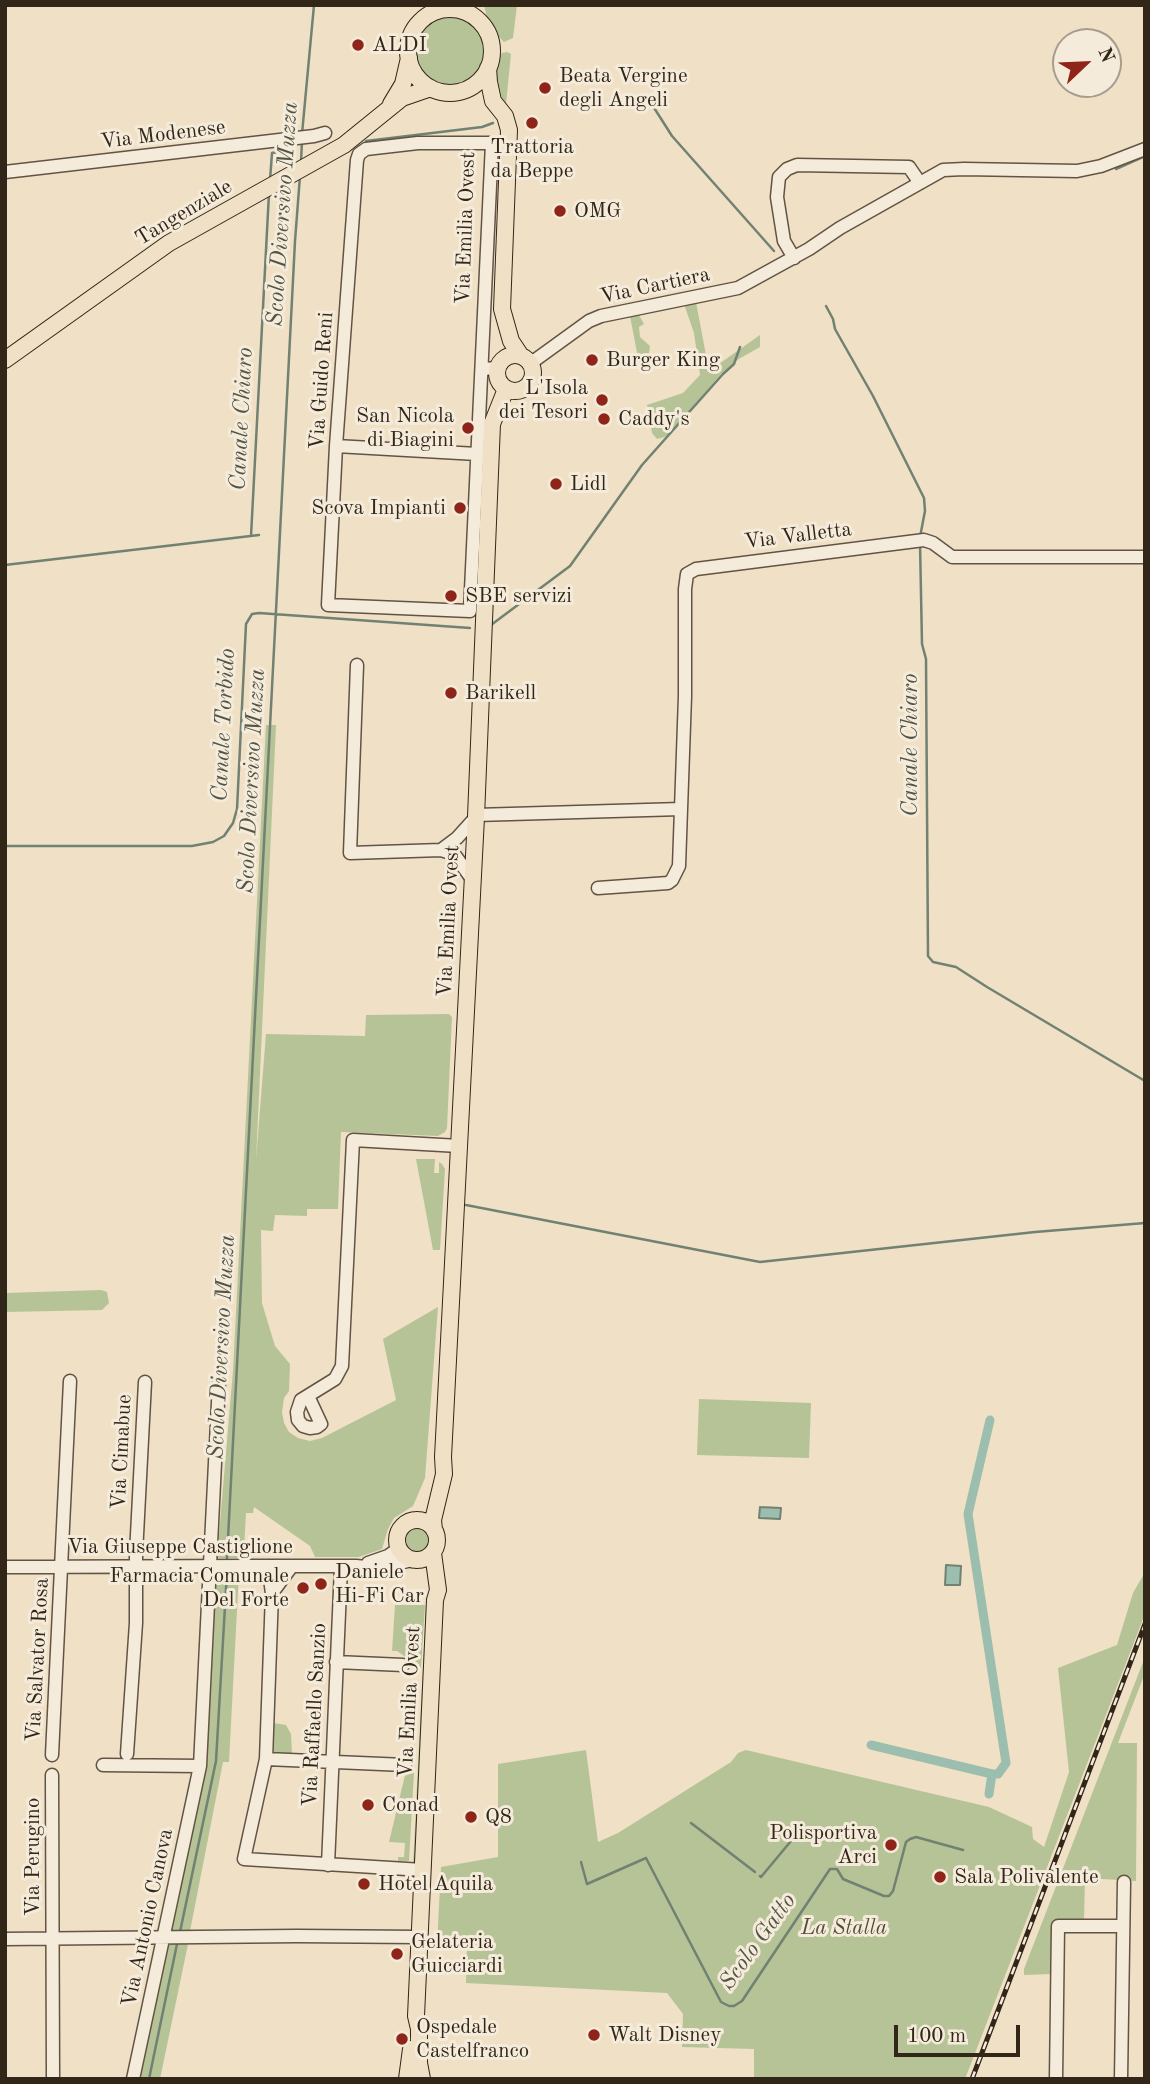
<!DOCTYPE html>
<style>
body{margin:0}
#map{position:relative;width:1150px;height:2084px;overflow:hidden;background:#efe0c6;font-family:"Old Standard TT",serif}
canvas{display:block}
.frame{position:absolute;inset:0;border:7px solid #322619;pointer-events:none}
.north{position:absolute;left:1052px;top:28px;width:70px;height:70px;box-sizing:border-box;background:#f5ebda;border:2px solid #a79c8d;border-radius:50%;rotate:67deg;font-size:19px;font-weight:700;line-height:28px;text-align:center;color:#322619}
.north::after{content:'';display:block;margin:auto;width:24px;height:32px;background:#8f2418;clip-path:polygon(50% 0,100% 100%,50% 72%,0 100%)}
.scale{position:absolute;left:894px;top:2025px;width:126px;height:32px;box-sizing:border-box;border:4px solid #322619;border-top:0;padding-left:9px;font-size:21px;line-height:24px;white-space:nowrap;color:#322619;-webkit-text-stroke:5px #f5ebda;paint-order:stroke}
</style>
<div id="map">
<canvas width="1150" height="2084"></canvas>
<div class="frame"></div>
<div class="north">N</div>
<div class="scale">100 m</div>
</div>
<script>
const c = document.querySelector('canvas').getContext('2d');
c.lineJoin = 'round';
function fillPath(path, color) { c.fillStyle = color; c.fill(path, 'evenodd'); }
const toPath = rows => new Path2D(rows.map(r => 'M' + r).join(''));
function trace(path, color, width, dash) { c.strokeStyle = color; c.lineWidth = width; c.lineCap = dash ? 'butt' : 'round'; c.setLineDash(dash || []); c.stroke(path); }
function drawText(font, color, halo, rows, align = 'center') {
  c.font = font + ' "Old Standard TT",serif'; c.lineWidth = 6; c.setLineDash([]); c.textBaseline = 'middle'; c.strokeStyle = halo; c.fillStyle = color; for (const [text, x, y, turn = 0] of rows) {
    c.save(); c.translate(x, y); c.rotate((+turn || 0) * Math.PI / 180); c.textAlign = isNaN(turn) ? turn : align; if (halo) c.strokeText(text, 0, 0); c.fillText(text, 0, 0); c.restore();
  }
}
const green = toPath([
 [484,5,517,5,513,38,504,42,496,34,487,18],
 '415 52a35 35 0 1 1 70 0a35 35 0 1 1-70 0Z',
 [507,52,511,54,506,104,496,90,493,79,500,56,502,53],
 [696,302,709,371,760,335,760,347,737,360,721,374,668,436,657,439,652,433,647,405,683,393,700,375,694,333,684,304],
 [639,315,644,324,639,327,640,337,650,346,648,360,640,368,630,316],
 [266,725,276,725,256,1160,266,1034,365,1036,366,1015,449,1014,452,1017,447,1128,445,1132,438,1136,341,1132,338,1209,307,1209,307,1216,275,1215,273,1231,261,1230,262,1303,275,1346,290,1364,289,1391,284,1398,282,1412,284,1423,289,1432,298,1438,310,1441,322,1438,396,1400,383,1339,438,1307,425,1478,413,1506,394,1518,388,1529,382,1549,359,1557,315,1557,310,1546,254,1507,253,1513,246,1513,244,1549,250,1549,250,1555,247,1558,217,1558,233,1371],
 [416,1159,435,1159,434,1173,439,1173,439,1162,442,1164,445,1169,440,1250,433,1250],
 [101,1290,107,1292,109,1303,102,1310,5,1312,5,1293],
 [699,1399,811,1403,809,1458,697,1455],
 '406 1540a12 12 0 1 1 24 0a12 12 0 1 1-24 0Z',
 [237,1571,239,1572,229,1762,223,1762,190,1931,168,1932,199,1785,213,1575,216,1572],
 [1145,1572,1145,1614,965,2079,754,2079,754,2049,682,2047,683,2014,667,1993,466,1983,467,1949,442,1948,437,1946,441,1867,498,1857,498,1764,586,1750,598,1842,618,1833,731,1762,738,1753,746,1750,989,1807,1032,1827,1033,1839,1044,1847,1069,1772,1058,1668,1117,1645,1133,1593],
 [395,1605,425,1605,421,1668,397,1651,392,1651],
 [426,1606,431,1606,416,1863,413,1865],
 [1145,1657,1145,1673,1118,1743,1137,1743,1136,1881,1085,1878,1084,1920,1056,1921,1052,1974,1024,1975,1024,1969],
 [273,1723,286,1725,291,1734,292,1754,272,1753],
 [406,1771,414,1772,409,1861,398,1861,398,1857,404,1857,405,1843,389,1842],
 [165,1944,188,1944,160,2079,136,2079]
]);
const water = toPath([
 [760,1507,781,1508,780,1519,759,1518,760,1507],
 [946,1565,961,1566,960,1585,945,1585,946,1565]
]);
const stream = toPath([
 [645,99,651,103,672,136,774,251],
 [302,134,314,5],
 [366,141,482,127,493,123],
 [301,162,302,141],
 [1116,169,1145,156],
 [270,180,272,153,288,150],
 [826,306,833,319,835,329,873,396,924,498,925,511,920,537],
 [251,536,269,193],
 [920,543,922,644,926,659,928,956,933,962,956,967,987,987,1145,1081],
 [5,565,259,535],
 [491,625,570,566,642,465,723,374,734,364,740,347],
 [5,846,192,846,213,842,224,836,233,823,237,809,246,624,252,614,259,613,470,628],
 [466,1205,760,1262,1035,1232,1145,1223],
 [227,1558,280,533,295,241,300,176],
 [691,1823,755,1872],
 [581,1862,587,1884,646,1858,721,2002,729,2006,734,2006,742,2001,830,1869,837,1869,843,1879,884,1896,889,1896,893,1891,906,1842,910,1839,916,1837,963,1850],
 [760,1876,761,1877,801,1829],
 [180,1932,216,1761,227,1572],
 [149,2079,177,1944]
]);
const canal = toPath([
 [871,1745,992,1774],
 [989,1794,992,1774,998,1774,1006,1763,968,1514,990,1420]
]);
const minor = toPath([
 [418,143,492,143,470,611,328,605,336,446,357,160,359,154,366,149,418,143],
 [5,172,314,136,325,133],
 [794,258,784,241,777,197,779,177,787,169,797,165,909,167,920,183],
 [531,363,589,321,601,316,738,288,809,249,840,228,943,170,964,169,1077,171,1101,166,1145,149],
 [482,369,498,368],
 [336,446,477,454],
 [357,665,350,853,441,850,454,854,472,879],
 [476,815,681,809,685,696,685,589,687,574,696,569,924,540,933,543,952,557,1145,557],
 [441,850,457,838,476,817],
 [598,888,668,883,672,880,679,866,681,809],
 [308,1396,321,1424,317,1427,310,1428,303,1426,298,1420,297,1412,301,1400,335,1379,342,1366,353,1140,459,1146],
 [368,1563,388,1556,399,1548],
 [268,1566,272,1593,266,1759,244,1859,423,1870],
 [5,1567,252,1566,356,1566,374,1568,413,1560],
 [272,1593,292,1566],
 [336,1662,403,1665],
 [127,1754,136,1623,136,1554,145,1382],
 [52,1755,70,1381],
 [266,1759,405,1765],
 [103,1765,200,1766],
 [52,1775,53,2079],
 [328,1865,341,1567],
 [5,1939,297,1936,420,1937],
 [133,2079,200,1766,219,1382],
 [1056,2079,1058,1926,1123,1926],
 [1121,2079,1124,1882]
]);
const major = toPath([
 '408 51a42 42 0 1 1 84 0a42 42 0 1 1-84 0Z',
 [488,68,489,82,493,101,505,116,509,130,502,309,511,341,521,356],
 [391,104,403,84,409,58],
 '497 373a18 18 0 1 1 36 0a18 18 0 1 1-36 0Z',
 [5,360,169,243,344,145,402,98,431,88],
 '397 1540a20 20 0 1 1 40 0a20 20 0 1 1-40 0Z',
 [434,1530,433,1520,444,1474,443,1457,476,817,492,424,506,389],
 [407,2079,411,2049],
 [422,2079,419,2063,419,2029,416,2016,435,1600,438,1590,433,1553]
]);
const rail = toPath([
 [972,2079,1145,1624]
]);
const markers = [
 [358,45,7,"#8f2418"],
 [545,88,7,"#8f2418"],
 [532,123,7,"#8f2418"],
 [560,211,7,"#8f2418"],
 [592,360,7,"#8f2418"],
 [602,400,7,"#8f2418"],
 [604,419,7,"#8f2418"],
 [468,428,7,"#8f2418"],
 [556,484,7,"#8f2418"],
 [460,508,7,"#8f2418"],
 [451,596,7,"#8f2418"],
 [451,693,7,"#8f2418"],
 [321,1584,7,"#8f2418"],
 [303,1588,7,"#8f2418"],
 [368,1805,7,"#8f2418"],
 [471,1817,7,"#8f2418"],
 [891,1845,7,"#8f2418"],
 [940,1877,7,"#8f2418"],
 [364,1884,7,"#8f2418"],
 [397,1954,7,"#8f2418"],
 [594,2035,7,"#8f2418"],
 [402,2039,7,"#8f2418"]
];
const poiNames = [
 ["ALDI",372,45],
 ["Beata Vergine",559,76],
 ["degli Angeli",559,100],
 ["Trattoria",532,147,"center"],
 ["da Beppe",532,171,"center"],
 ["OMG",574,211],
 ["Burger King",606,360],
 ["L'Isola",588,388,"right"],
 ["dei Tesori",588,412,"right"],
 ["San Nicola",454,416,"right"],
 ["di Biagini",454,440,"right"],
 ["Caddy's",618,419],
 ["Lidl",570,484],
 ["Scova Impianti",446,508,"right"],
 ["SBE servizi",465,596],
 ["Barikell",465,693],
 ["Daniele",335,1572],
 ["Hi-Fi Car",335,1596],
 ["Farmacia Comunale",289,1576,"right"],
 ["Del Forte",289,1600,"right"],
 ["Conad",382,1805],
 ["Q8",485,1817],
 ["Polisportiva",877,1833,"right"],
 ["Arci",877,1857,"right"],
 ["Sala Polivalente",954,1877],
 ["Hotel Aquila",378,1884],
 ["Gelateria",411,1942],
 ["Guicciardi",411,1966],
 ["Ospedale",416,2027],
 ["Castelfranco",416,2051],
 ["Walt Disney",608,2035]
];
const streetNames = [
 ["Via Modenese",163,135,-7],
 ["Tangenziale",184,213,-31],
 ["Via Emilia Ovest",466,228,-88],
 ["Via Cartiera",655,286,-12],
 ["Via Guido Reni",322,381,-86],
 ["Via Valletta",798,536,-7],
 ["Via Emilia Ovest",449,921,-87],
 ["Via Cimabue",122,1452,-87],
 ["Via Giuseppe Castiglione",180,1547],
 ["Via Salvator Rosa",38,1660,-87],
 ["Via Emilia Ovest",410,1702,-87],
 ["Via Raffaello Sanzio",315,1715,-87],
 ["Via Perugino",33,1857,-90],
 ["Via Antonio Canova",148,1918,-78]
];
const parkNames = [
 ["La Stalla",844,1928]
];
const waterNames = [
 ["Scolo Diversivo Muzza",283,214,-86],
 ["Canale Chiaro",242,419,-87],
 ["Canale Torbido",224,725,-87],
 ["Canale Chiaro",911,745,-90],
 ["Scolo Diversivo Muzza",252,781,-87],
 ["Scolo Diversivo Muzza",222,1347,-87],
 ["Scolo Gatto",758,1942,-54]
];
fillPath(green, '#b6c397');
fillPath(water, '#9bbeae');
trace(water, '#718172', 2);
trace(stream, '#718172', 2.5);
trace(canal, '#9bbeae', 9);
trace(minor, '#615444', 15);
trace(major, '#322619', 18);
trace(minor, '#f5ebda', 12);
trace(major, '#efe0c6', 16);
trace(rail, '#322619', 5);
trace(rail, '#f5ebda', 2.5, [8]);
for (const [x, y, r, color] of markers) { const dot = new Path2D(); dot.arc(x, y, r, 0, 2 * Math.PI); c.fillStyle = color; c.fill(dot); trace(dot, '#f5ebda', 2.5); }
drawText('21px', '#322619', '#f5ebda', poiNames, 'left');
drawText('21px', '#322619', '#f5ebda', streetNames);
drawText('italic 21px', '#534d38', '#f5ebda', parkNames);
drawText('italic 23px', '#525446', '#f5ebda', waterNames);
</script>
